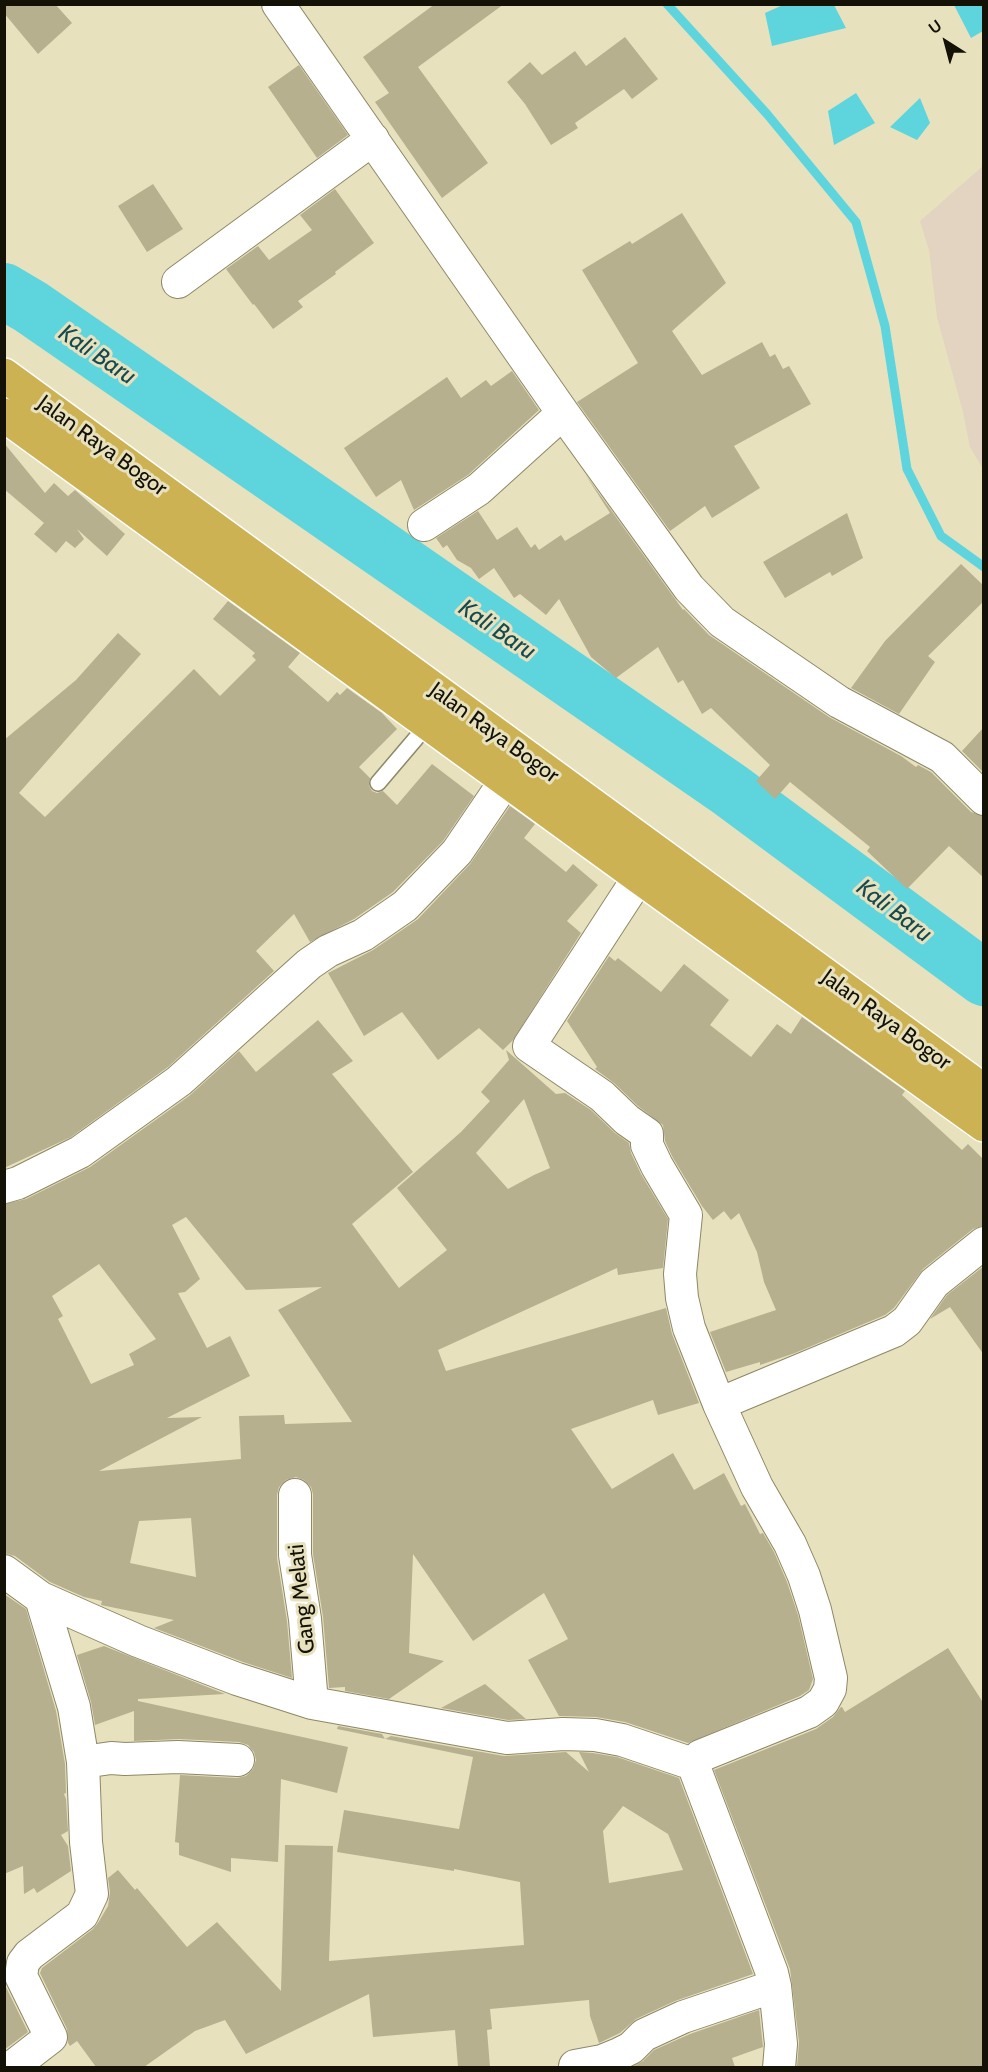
<!DOCTYPE html>
<style>
body{margin:0}
#map{position:relative;width:988px;height:2072px;overflow:hidden;background:#e7e1be;font-family:Cabin,sans-serif}
canvas{display:block}
.frame{position:absolute;inset:0;border:6px solid #141206;pointer-events:none}
.north{position:absolute;left:916px;top:12px;width:60px;height:60px;-webkit-text-stroke:4px #e7e1be;paint-order:stroke;rotate:324deg;font-size:16px;font-weight:700;line-height:24px;text-align:center;color:#141206}
.north::after{content:'';display:block;margin:auto;width:21px;height:27px;background:#141206;clip-path:polygon(50% 0,100% 100%,50% 72%,0 100%)}
</style>
<div id="map">
<canvas width="988" height="2072"></canvas>
<div class="frame"></div>
<div class="north">U</div>
</div>
<script>
const c = document.querySelector('canvas').getContext('2d');
c.lineJoin = 'round';
function fillPath(path, color) { c.fillStyle = color; c.fill(path, 'evenodd'); }
const toPath = rows => new Path2D(rows.map(r => 'M' + r).join(''));
function trace(path, color, width, dash) { c.strokeStyle = color; c.lineWidth = width; c.lineCap = dash ? 'butt' : 'round'; c.setLineDash(dash || []); c.stroke(path); }
function drawText(font, color, halo, rows, align = 'center') {
  c.font = font + ' Cabin,sans-serif'; c.lineWidth = 6; c.setLineDash([]); c.textBaseline = 'middle'; c.strokeStyle = halo; c.fillStyle = color; for (const [text, x, y, turn = 0] of rows) {
    c.save(); c.translate(x, y); c.rotate((+turn || 0) * Math.PI / 180); c.textAlign = isNaN(turn) ? turn : align; if (halo) c.strokeText(text, 0, 0); c.fillText(text, 0, 0); c.restore();
  }
}
const commercial = toPath([
 [983,166,983,469,970,447,963,412,937,317,929,250,920,221]
]);
const water = toPath([
 [785,4,834,5,846,28,772,46,765,13],
 [954,5,983,5,983,31,971,38],
 [856,93,875,123,834,145,828,111],
 [920,98,930,123,917,140,890,127]
]);
const stream = toPath([
 [667,4,767,114,856,222,885,326,907,469,941,536,984,567]
]);
const river = toPath([
 [4,291,31,307,730,790,984,978]
]);
const building = toPath([
 [4,4,55,4,72,23,38,54,4,13],
 [435,4,504,4,418,67,488,163,442,198,375,102,389,93,363,57],
 [625,37,658,79,632,99,624,89,575,123,578,128,551,145,525,104,507,82,530,62,542,75,575,51,586,66],
 [299,65,348,135,317,158,268,87],
 [153,184,183,229,147,252,118,206],
 [335,189,374,243,335,272,336,274,298,301,303,307,273,329,254,304,253,305,226,269,258,246,269,260,312,230,300,215],
 [682,213,726,283,672,331,702,375,762,342,770,357,775,354,783,369,789,366,811,404,734,446,760,488,712,518,705,506,670,531,577,402,638,363,582,270,630,241,632,244],
 [512,371,539,410,468,475,414,510,401,480,376,497,344,448,447,377,461,398,486,380,491,386],
 [4,443,45,493,54,483,68,496,75,490,125,534,107,556,77,529,84,539,75,548,66,541,56,553,34,534,44,523,4,489],
 [585,474,683,610,684,609,709,635,829,717,901,756,916,767,918,765,931,772,971,812,984,816,984,878,949,846,907,889,867,851,870,847,790,782,775,799,756,781,770,765,711,708,702,714,683,680,678,683,658,647,616,678,591,657,559,599,546,615,520,594,514,598,494,568,479,579,471,568,457,560,447,545,443,548,436,538,478,511,497,540,517,527,531,548,535,544,539,550,561,535,565,541,610,513],
 [847,513,863,558,832,576,830,572,785,598,763,562],
 [961,564,984,586,984,601,928,656,935,662,899,714,851,688,885,641],
 [228,601,300,653,288,667,328,702,337,692,340,695,347,688,382,713,397,729,359,767,370,778,369,786,372,791,377,793,383,791,397,805,432,764,474,796,443,841,393,892,354,919,310,942,294,914,256,951,274,971,168,1067,71,1137,4,1168,4,740,76,680,118,633,141,654,19,793,45,817,194,669,220,696,256,660,252,656,255,653,213,619],
 [984,727,984,773,962,751],
 [510,806,535,824,524,838,566,872,573,864,598,885,567,921,581,933,513,1040,503,1050,479,1028,438,1060,402,1012,364,1036,328,973,373,950,418,919,470,864],
 [609,956,615,961,618,958,661,992,684,964,729,1000,710,1025,751,1057,777,1024,791,1034,802,1017,905,1091,902,1095,962,1150,968,1144,984,1160,984,1225,973,1229,923,1269,894,1308,885,1315,795,1353,760,1365,760,1362,726,1372,710,1332,776,1310,764,1282,757,1252,739,1213,731,1220,724,1211,713,1220,702,1206,673,1158,665,1141,663,1125,638,1106,614,1083,595,1069,597,1067,567,1021],
 [318,1020,353,1061,332,1074,413,1172,352,1224,399,1288,447,1250,397,1188,461,1132,490,1101,481,1092,509,1060,506,1050,556,1094,565,1093,591,1110,615,1133,629,1143,631,1153,641,1174,668,1219,663,1268,618,1275,617,1268,438,1350,446,1371,666,1308,672,1334,699,1403,658,1415,653,1400,571,1429,612,1489,673,1453,694,1490,724,1473,741,1506,745,1504,760,1534,763,1533,774,1552,787,1582,798,1615,813,1679,809,1690,800,1696,688,1743,625,1722,596,1717,559,1716,528,1660,568,1639,544,1593,473,1641,413,1554,409,1653,444,1661,389,1699,345,1691,345,1687,329,1688,323,1617,313,1554,313,1494,311,1487,304,1480,296,1477,286,1480,279,1487,277,1495,277,1558,287,1621,292,1678,243,1662,154,1628,174,1620,101,1605,102,1601,84,1597,50,1582,15,1556,4,1553,4,1204,26,1199,90,1167,189,1096,239,1051,256,1072],
 [524,1099,550,1168,534,1175,508,1189,476,1153],
 [186,1217,246,1290,322,1287,278,1310,352,1422,285,1424,284,1415,239,1416,241,1459,99,1471,202,1417,167,1418,250,1376,230,1336,207,1348,178,1293,185,1292,200,1279,172,1225],
 [99,1264,156,1339,129,1354,134,1365,91,1384,58,1319,63,1316,52,1296],
 [191,1518,196,1577,130,1563,139,1521],
 [984,1266,984,1355,950,1307,930,1319,947,1295],
 [4,1594,26,1609,56,1711,65,1764,66,1793,64,1794,66,1799,68,1831,61,1835,68,1846,71,1871,37,1893,34,1888,24,1894,23,1866,4,1874],
 [104,1646,225,1694,138,1699,138,1701,348,1747,337,1793,281,1779,278,1862,231,1858,231,1872,179,1855,179,1843,175,1842,180,1775,237,1778,246,1776,253,1769,256,1760,254,1752,248,1745,239,1742,179,1739,134,1741,134,1711,95,1725,91,1702,77,1655],
 [948,1648,984,1704,984,2067,797,2067,799,2042,790,1969,714,1770,816,1729,833,1717,841,1707,842,1707,845,1712],
 [485,1684,526,1719,508,1720,441,1708],
 [338,1726,382,1734,385,1739,391,1736,504,1756,566,1752,589,1772,579,1752,593,1753,617,1757,679,1778,753,1974,675,2001,636,2019,620,2033,599,2043,590,2016,589,2000,490,2009,492,2029,487,2030,490,2067,458,2067,455,2030,373,2037,369,1994,246,2054,225,2020,195,2031,144,2067,96,2067,77,2041,70,2046,68,2043,67,2029,40,1973,42,1968,93,1929,98,1923,108,1906,110,1892,108,1878,118,1870,135,1890,137,1888,187,1947,217,1922,281,1991,285,1845,333,1846,329,1961,524,1945,520,1882,454,1869,454,1871,337,1852,344,1810,459,1829,473,1757,337,1729],
 [623,1806,668,1834,683,1870,609,1883,603,1831],
 [4,1983,28,2032,4,2050],
 [759,2010,763,2047,732,2058,735,2067,632,2067,643,2061,654,2050,690,2034]
]);
const service = toPath([
 [378,783,429,723]
]);
const minor = toPath([
 [278,4,563,413,689,588,722,622,839,702,942,757,984,799],
 [178,282,373,139],
 [424,525,479,489,563,413],
 [639,877,529,1046,602,1096,627,1120,647,1134,647,1145,657,1166,686,1215,680,1274,682,1298,689,1328,719,1404],
 [4,1187,18,1183,80,1152,179,1081,309,964,328,951,363,935,405,906,457,852,506,780],
 [295,1495,295,1555,305,1619,312,1703],
 [4,1571,41,1598,138,1641,237,1679,312,1703,507,1738,563,1734,595,1735,622,1740,693,1764],
 [83,1762,111,1758,125,1759,178,1757,238,1760],
 [575,2066,602,2061,619,2054,631,2048,644,2035,683,2017,775,1986],
 [11,2068,51,2037,21,1976,23,1963,29,1955,82,1915,92,1894,86,1842,83,1762,74,1707,41,1598],
 [779,2068,781,2044,775,1986,772,1973,693,1764,700,1756,809,1712,823,1702,830,1689,831,1678,815,1610,804,1576,790,1544,757,1487,719,1404,894,1331,907,1321,934,1283,984,1243]
]);
const trunk = toPath([
 [4,375,984,1091],
 [4,415,639,877,984,1125]
]);
const streetNames = [
 ["Jalan Raya Bogor",102,446,36],
 ["Jalan Raya Bogor",494,733,36],
 ["Jalan Raya Bogor",886,1020,36],
 ["Gang Melati",302,1599,-96]
];
const waterNames = [
 ["Kali Baru",97,355,34],
 ["Kali Baru",497,630,34],
 ["Kali Baru",894,911,37]
];
fillPath(commercial, '#e3d3c1');
fillPath(water, '#5ed5dd');
trace(stream, '#5ed5dd', 9);
trace(river, '#5ed5dd', 56);
fillPath(building, '#b6b08e');
trace(service, '#8d8867', 18);
trace(minor, '#8d8867', 34);
trace(trunk, '#fff', 36);
trace(service, '#fff', 15);
trace(minor, '#fff', 32);
trace(trunk, '#ccb252', 33);
drawText('22px', '#141206', '#e7e1be', streetNames);
drawText('italic 24px', '#154a4e', '#e7e1be', waterNames);
</script>
